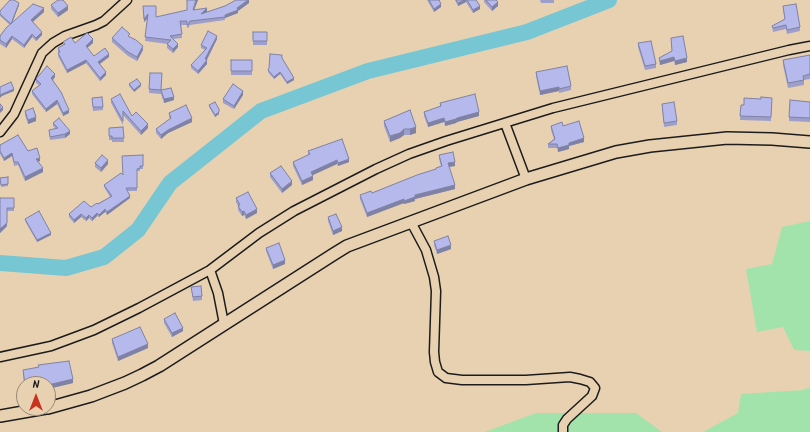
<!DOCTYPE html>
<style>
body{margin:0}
#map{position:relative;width:810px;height:432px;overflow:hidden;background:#e8d1b1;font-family:Kalam,sans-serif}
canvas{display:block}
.north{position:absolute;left:16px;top:376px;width:40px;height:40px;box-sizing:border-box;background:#e8d1b1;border:1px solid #968975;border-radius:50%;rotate:0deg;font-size:11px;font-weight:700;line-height:16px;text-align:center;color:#1c1c1c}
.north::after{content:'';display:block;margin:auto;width:14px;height:18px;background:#c8321e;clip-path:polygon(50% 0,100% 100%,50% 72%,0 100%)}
</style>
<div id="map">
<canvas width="810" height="432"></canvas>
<div class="north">N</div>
</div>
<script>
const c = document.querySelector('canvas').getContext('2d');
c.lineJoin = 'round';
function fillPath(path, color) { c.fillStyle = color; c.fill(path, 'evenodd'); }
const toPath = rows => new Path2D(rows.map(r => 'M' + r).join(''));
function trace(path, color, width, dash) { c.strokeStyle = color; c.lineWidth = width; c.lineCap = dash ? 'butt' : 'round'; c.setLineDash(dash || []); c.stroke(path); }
const green = toPath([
 [810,221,810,351,794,350,783,327,757,332,746,269,772,264,782,227],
 [810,387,810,432,703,432,738,413,741,394,803,390],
 [536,413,636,413,662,432,485,432]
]);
const river = toPath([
 [0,263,66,268,104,257,138,230,170,183,261,111,368,71,527,32,609,0]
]);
const street = toPath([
 [505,123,526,179],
 [0,132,14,114,42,53,53,43,65,36,96,25,104,21,127,0],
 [411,222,426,250,434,277,436,291,434,352,435,362,438,372,446,378,462,380,526,380,570,377,580,379,590,382,595,388,592,396,567,419,563,425,563,432],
 [210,270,218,293,224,324],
 [0,357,51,346,94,330,139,308,210,270,259,233,294,211,376,169,409,154,446,141,553,108,789,50,810,46]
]);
const secondary = toPath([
 [48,408,91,396,125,383,142,375,159,366,334,254,347,246,526,179,616,152,650,146,727,138,772,139,810,142],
 [0,416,46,408]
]);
const wall = toPath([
 [187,0,198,0,194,10,207,12,206,13,249,0,249,3,238,11,238,13,225,18,225,20,190,25,188,28,187,28,187,25,181,25,182,38,173,39,178,47,173,53,167,48,167,44,168,44,145,41,147,19,144,22,143,6,156,17,187,10],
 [427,0,439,0,441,7,434,12],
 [455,0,476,0,480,9,473,13,466,2,458,6],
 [484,0,496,0,498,6,492,11,484,2],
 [540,0,554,0,554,3,541,3],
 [19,5,12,23,44,12,33,22,42,35,36,41,32,37,24,48,12,39,6,48,0,44,0,36,10,25,0,16,0,11],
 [51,5,68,10,58,17,51,9],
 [783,6,800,27,800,31,787,34,786,29,773,32,772,26,785,20,783,10],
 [253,32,267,32,267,45,253,45],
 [130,37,143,50,137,61,128,56,112,42,112,38],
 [671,38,687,62,675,65,674,61,660,65,659,61,659,58,672,52],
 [217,39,207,60,207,64,198,74,191,68,191,65,205,50,201,48,201,45],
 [63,42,75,43,93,43,87,48,94,56,109,57,100,64,106,75,100,81,86,63,67,73,58,56,59,53,58,52,58,48,63,45],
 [638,43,656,64,656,68,645,70,638,47],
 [810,55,810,79,804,80,804,85,788,88,783,65,783,60],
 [282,58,294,80,287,84,280,74,274,79,268,72,268,70],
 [231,60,252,60,252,75,231,75],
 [536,72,571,86,571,90,559,93,559,91,540,95,536,76],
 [150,73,162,90,174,100,164,103,161,94,149,93],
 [55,77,53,80,69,113,63,116,57,104,46,112,32,94,32,91,39,85,36,83,36,79],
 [129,84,141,86,134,92,129,86],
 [243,95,234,109,223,103,223,99],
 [92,98,103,107,103,110,93,111],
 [111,99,132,116,148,128,141,135,123,115,123,125,111,103],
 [772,102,771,121,740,120,741,105],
 [810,102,810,122,789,121,789,117],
 [440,103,479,116,457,122,456,123,445,126,444,122,428,127,424,116,424,112,440,107],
 [662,104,677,121,677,125,664,127],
 [209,105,219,114,215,117,209,107],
 [410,110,416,133,410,135,404,135,400,138,390,142,384,126,384,121],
 [25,111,36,121,28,124,25,115],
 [169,113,192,122,168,133,161,139,156,133,156,129,170,119,169,117],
 [53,123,70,134,65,138,50,140,49,130,56,129,53,126],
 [551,126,563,126,584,142,569,146,569,149,558,152,557,148,548,148,548,144,554,139,551,130],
 [123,127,124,142,112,142,112,140,109,140,109,128],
 [0,145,28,151,40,161,38,162,43,172,25,181,18,165,14,166,12,156,4,161,0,154],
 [308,151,349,162,338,166,337,164,312,175,313,180,302,185,293,166,293,162,308,155],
 [143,155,143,169,140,169,140,171,137,171,137,191,127,191,130,198,107,215,105,212,99,217,97,216,92,221,89,218,86,221,81,217,74,223,69,217,69,214,91,207,110,197,104,187,104,185,123,175],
 [439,155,455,166,449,167,455,189,415,199,415,201,404,204,404,203,367,217,360,199,360,195,372,193,436,170,436,168,441,166,439,159],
 [95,163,108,164,101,172,95,167],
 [270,173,292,185,282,193,270,177],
 [8,177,8,186,1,187,0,178],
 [0,198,14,198,14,211,7,211,7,226,0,233],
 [236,198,257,213,246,219,244,215,242,216,238,210,238,206,236,202],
 [328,217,342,231,333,235,328,221],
 [25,219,51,235,37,242,25,221],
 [434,241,451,249,437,254,434,245],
 [266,248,285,264,273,269,266,251],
 [191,287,202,296,202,300,193,301],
 [164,319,183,331,172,337,164,323],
 [112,339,148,348,118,361,112,343],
 [23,370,73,383,48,389,48,384,24,384,23,374]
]);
const shadedWall = toPath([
 [196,0,198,0,193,13,193,10],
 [248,0,249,0,249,3,238,11,238,13,225,18,225,15,237,8],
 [464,0,466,0,466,2,458,6,458,3],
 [498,2,498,6,492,11,492,7],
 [19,3,19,5,11,26,11,24],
 [441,4,441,7,434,12,434,9],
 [68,6,68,10,58,17,58,13],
 [480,6,480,9,473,13,473,10],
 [44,8,44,12,31,23,31,20],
 [207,8,207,12,201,18,201,14],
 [148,14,148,18,144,22,144,19],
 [42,32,42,35,36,41,36,38],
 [32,34,32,37,24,48,24,45],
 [12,36,12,39,6,48,6,44],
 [217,36,217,39,206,61,207,60,207,64,198,74,198,71,205,59],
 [93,39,93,43,86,49,86,46],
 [178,44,178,47,173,53,173,49],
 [143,46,143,50,137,61,137,57],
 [109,54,109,57,98,65,98,62],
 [674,57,674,61,660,65,660,61],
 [687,58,687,62,675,65,675,61],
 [86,60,86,63,67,73,67,70],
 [106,72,106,75,100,81,100,78],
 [280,72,280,74,274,79,274,77],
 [55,74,55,77,51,82,51,78],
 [294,78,294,80,287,84,287,82],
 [141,84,141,86,134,92,134,90],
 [559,87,559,91,540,95,540,91],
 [14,89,14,91,2,96,0,98,0,95,2,94],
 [243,91,243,95,234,109,234,106],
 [174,97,174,100,164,103,164,99],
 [57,100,57,104,46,112,46,109],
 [3,107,3,110,0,113,0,110],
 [69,110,69,113,63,116,63,113],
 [219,112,219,114,215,117,215,115],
 [479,112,479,116,457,122,456,123,445,126,445,122,457,118],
 [36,117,36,121,28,124,28,120],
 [192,118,192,122,168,133,161,139,161,135,168,130],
 [444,118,444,122,428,127,428,123],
 [148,124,148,128,141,135,141,131],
 [416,127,416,133,410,135,410,129],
 [404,129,404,135,400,138,390,142,390,136],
 [70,131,70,134,65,138,65,134],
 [584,138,584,142,569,146,569,149,558,152,558,148,569,143],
 [12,153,12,156,4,161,4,158],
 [40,158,40,161,36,162,36,159],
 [349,159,349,162,338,166,338,163],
 [108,160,108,164,101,172,101,168],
 [337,160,337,164,311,176,311,172],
 [455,162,455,166,448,167,448,163],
 [43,168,43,172,25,181,25,177],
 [313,176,313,180,302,185,302,181],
 [292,181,292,185,282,193,282,189],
 [455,185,455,189,415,199,415,201,404,204,404,201,415,195],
 [130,196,130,198,107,215,107,212],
 [404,199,404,203,367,217,367,213],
 [105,209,105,212,99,217,99,215],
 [257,209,257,213,246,219,246,215],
 [244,211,244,215,242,216,242,212],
 [97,213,97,216,92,221,92,218],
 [81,214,81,217,74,223,74,220],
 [89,215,89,218,86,221,86,218],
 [7,223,7,226,0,233,0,229],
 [342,227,342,231,333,235,333,231],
 [51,233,51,235,37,242,37,240],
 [451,245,451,249,437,254,437,250],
 [285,260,285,264,273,269,273,265],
 [183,328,183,331,172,337,172,333],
 [148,344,148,348,118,361,118,357],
 [73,379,73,383,48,389,48,385]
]);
const building = toPath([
 [10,0,14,0,19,3,11,24,0,14,0,11,10,0],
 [58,0,63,0,68,6,58,13,51,5,58,0],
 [187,0,196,0,193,10,207,8,201,14,225,6,236,0,248,0,237,8,238,10,225,15,225,17,190,21,188,25,187,25,187,21,180,21,182,34,170,36,178,44,173,49,167,44,171,40,145,37,148,14,144,19,143,6,156,6,156,17,187,10,187,0],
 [429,0,439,0,441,4,434,9,429,0],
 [456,0,464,0,458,3,456,0],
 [467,0,476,0,480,6,473,10,467,0],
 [486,0,496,0,498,2,492,7,486,0],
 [33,4,44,8,31,20,42,32,36,38,32,34,24,45,12,36,6,44,0,40,0,36,6,28,33,4],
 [796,4,800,27,787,30,786,25,773,28,772,26,785,19,783,6,796,4],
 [122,27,130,34,128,36,136,40,143,46,137,57,128,52,112,38,122,27],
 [208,31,217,36,205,59,207,60,198,71,191,65,207,48,201,45,208,31],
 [253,32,267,32,267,41,253,41,253,32],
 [87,33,93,39,86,46,94,56,105,48,109,54,98,62,106,72,100,78,86,60,67,70,58,53,60,52,58,48,65,44,63,42,71,37,75,43,87,33],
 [683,36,687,58,675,61,674,57,660,61,659,58,672,51,671,38,683,36],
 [651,41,656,64,645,66,638,43,651,41],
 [270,54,282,55,282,58,294,78,287,82,280,72,274,77,268,70,269,68,270,54],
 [810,55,810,74,803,76,804,80,788,83,783,60,810,55],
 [231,60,252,60,252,71,231,71,231,60],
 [47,66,55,74,51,78,61,92,69,110,63,113,57,100,46,109,32,91,41,84,36,79,47,66],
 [567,66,571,86,559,89,559,87,540,91,536,72,567,66],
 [150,73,162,73,161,90,149,89,150,73],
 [137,79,141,84,134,90,129,84,137,79],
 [11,82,14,89,2,94,0,95,0,87,11,82],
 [233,84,243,91,234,106,223,99,233,84],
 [171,88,174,97,164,99,161,90,171,88],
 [120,94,132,116,136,112,148,124,141,131,123,111,123,121,111,99,120,94],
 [475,94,479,112,457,118,456,119,445,122,444,118,428,123,424,112,441,106,440,103,475,94],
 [102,97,103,107,93,107,92,98,102,97],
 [761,97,772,98,771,117,740,116,741,105,744,105,744,98,761,99,761,97],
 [790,100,810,102,810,118,789,117,790,100],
 [215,102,219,109,219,112,215,115,209,105,215,102],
 [674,102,677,121,664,123,662,104,674,102],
 [0,104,3,107,0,110,0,104],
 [186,105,192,118,168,130,161,135,156,129,171,118,169,113,186,105],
 [33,108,36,117,28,120,25,111,33,108],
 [410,110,416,127,410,129,404,129,400,133,390,136,384,121,410,110],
 [59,118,70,131,65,134,50,137,49,130,58,128,53,123,59,118],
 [579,121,584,138,569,143,569,145,558,148,557,144,548,144,555,139,551,126,562,122,563,126,579,121],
 [123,127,124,138,112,138,112,136,109,136,109,128,123,127],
 [18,135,28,151,37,148,40,158,36,159,43,168,25,177,18,162,14,162,12,153,4,158,0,151,0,145,18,135],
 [342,139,349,159,338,163,337,160,311,172,313,176,302,181,293,162,310,154,308,151,342,139],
 [453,152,455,162,448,163,455,185,415,195,415,197,404,201,404,199,367,213,360,195,371,191,372,193,417,175,436,169,436,168,442,166,439,155,453,152],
 [102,155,108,160,101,168,95,163,102,155],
 [143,155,143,166,140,166,140,168,137,169,137,188,126,188,130,196,107,212,105,209,99,215,97,213,92,218,89,215,86,218,81,214,74,220,69,214,84,201,91,207,97,203,98,204,112,196,104,185,121,173,123,175,122,156,143,155],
 [281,166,292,181,282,189,270,173,281,166],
 [8,177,8,184,1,185,0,178,8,177],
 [248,192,257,209,246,215,244,211,242,212,238,206,240,205,236,198,248,192],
 [0,198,14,198,14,208,7,208,7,223,0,229,0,198],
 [39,211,51,233,37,240,25,219,39,211],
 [336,214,342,227,333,231,328,217,336,214],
 [448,236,451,245,437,250,434,241,448,236],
 [279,243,285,260,273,265,266,248,279,243],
 [201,286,202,296,193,297,191,287,201,286],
 [175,313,183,328,172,333,164,319,175,313],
 [140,327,148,344,118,357,112,339,140,327],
 [69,361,73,379,48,385,48,384,25,384,23,370,39,367,38,365,69,361]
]);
fillPath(green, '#a2e3ac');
trace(river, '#77c6d4', 16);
trace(street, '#1c1c1c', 11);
trace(secondary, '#1c1c1c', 14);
trace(street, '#e8d1b1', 8);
trace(secondary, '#e8d1b1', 11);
fillPath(wall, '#9d9fca');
fillPath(shadedWall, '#7f82a4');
fillPath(building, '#b6b9eb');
trace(building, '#7f82a4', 1);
</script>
